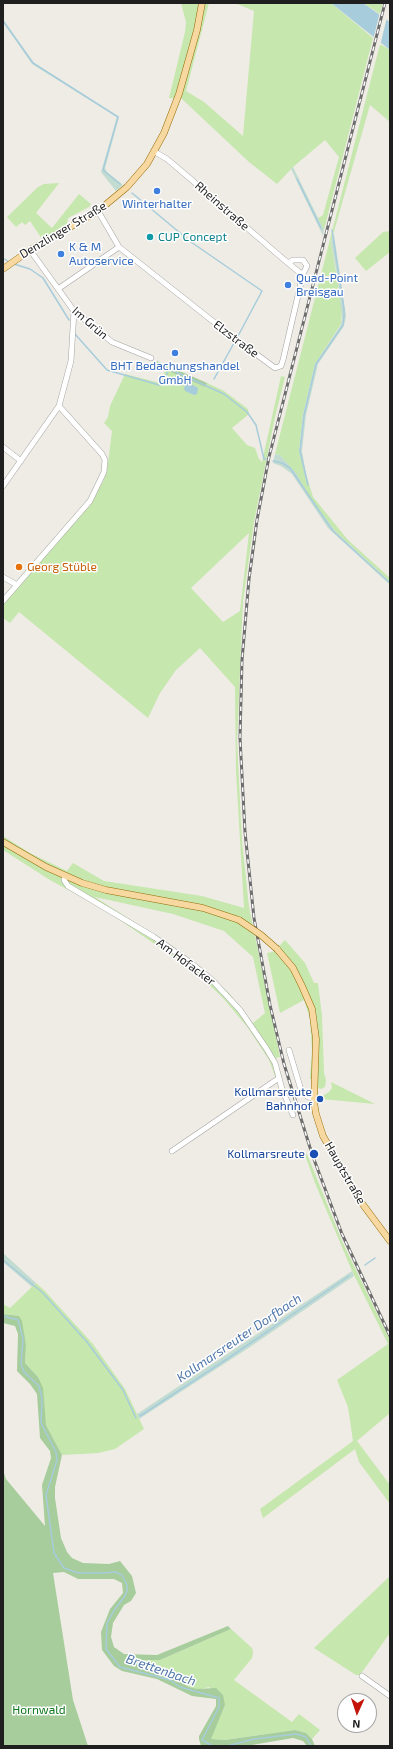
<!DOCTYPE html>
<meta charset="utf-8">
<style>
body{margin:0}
#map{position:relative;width:393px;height:1749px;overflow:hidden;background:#efece5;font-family:"Exo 2",sans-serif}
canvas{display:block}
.frame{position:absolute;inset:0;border:4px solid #1f1f1f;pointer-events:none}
.north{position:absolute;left:337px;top:1693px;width:40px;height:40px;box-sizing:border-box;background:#fff;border:1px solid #a5a5a5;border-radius:50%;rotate:183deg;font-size:11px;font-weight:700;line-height:16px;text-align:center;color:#1f1f1f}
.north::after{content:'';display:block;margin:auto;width:14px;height:18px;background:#c51409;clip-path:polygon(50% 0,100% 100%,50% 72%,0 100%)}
</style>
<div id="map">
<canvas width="393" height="1749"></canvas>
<div class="frame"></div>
<div class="north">N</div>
</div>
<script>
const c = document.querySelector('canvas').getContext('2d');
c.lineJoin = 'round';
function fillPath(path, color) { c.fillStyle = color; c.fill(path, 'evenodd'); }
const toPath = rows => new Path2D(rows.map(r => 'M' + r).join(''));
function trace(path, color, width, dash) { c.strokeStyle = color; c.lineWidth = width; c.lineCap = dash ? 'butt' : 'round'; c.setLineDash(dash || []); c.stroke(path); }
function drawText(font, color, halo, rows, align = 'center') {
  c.font = font + ' "Exo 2",sans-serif'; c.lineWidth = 3; c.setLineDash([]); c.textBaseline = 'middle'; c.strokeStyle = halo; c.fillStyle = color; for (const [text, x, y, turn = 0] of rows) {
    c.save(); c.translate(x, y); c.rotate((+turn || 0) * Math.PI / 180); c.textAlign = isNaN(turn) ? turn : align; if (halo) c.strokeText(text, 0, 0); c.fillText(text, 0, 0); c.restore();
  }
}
const grass = toPath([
 [181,3,209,3,186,91,204,102,243,136,254,11,235,3,331,3,373,38,324,230,318,218,323,215,339,157,325,140,293,167,277,184,249,162,182,99,169,98,185,32,186,22],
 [363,3,383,3,380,14,374,10],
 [380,44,390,50,390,122,370,105,331,242,342,309,341,324,315,364,303,414,299,451,313,497,348,540,390,578,390,585,388,583,389,581,335,531,310,498,295,473,280,455,275,454],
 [59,183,36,213,52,228,79,194,91,204,89,207,68,218,67,224,42,239,30,221,25,225,22,222,16,227,7,217,38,187,44,184],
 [390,231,390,252,366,271,355,258,383,232],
 [166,369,205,387,207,383,224,391,248,409,249,414,232,428,247,445,255,448,259,459,262,462,281,376,285,377,275,417,254,522,243,601,237,741,242,841,249,907,280,1057,276,1058,282,1077,276,1079,269,1060,248,1028,223,998,197,973,105,910,50,880,3,850,3,836,30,853,67,871,73,863,104,881,202,896,244,908,236,772,235,687,200,648,176,670,160,693,148,718,19,612,10,623,3,618,3,605,87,508,103,482,107,471,112,431,104,423,108,417,110,406,125,374,160,383],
 [249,533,240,611,223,622,191,588],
 [95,897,173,914,224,931,253,957,265,1013,253,1023,229,993,201,967,172,946],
 [285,940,305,963,314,983,318,983,322,1016,324,1073,326,1080,325,1087,321,1089,318,1088,317,1079,310,1079,312,1050,310,1019,304,1000,280,1013,267,953,273,952],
 [331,1082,375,1104,321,1099,321,1097,329,1092,332,1088],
 [307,1154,342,1241,390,1340,390,1413,357,1441,390,1485,390,1504,359,1462,355,1449,263,1518,260,1509,353,1441,348,1407,337,1380,388,1344,352,1271,315,1183,305,1155],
 [36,1283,44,1290,93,1344,125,1389,137,1414,144,1429,115,1449,98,1453,62,1455,46,1425,38,1377,25,1363,26,1345,19,1316,3,1314,3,1304,10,1308],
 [390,1576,390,1633,360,1675,356,1675,314,1648],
 [231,1629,252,1648,253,1652,252,1658,234,1680,292,1722,299,1714,320,1730,312,1739,306,1733,295,1730,225,1740,210,1739,225,1705,209,1687,197,1690,189,1687,177,1680,136,1663,136,1660,160,1660]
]);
const forest = toPath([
 [157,361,207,383,205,387,155,365],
 [3,1314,19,1316,22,1321,26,1345,25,1363,38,1377,43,1388,46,1425,62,1455,55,1487,55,1498,61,1538,67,1552,72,1558,83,1563,109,1564,120,1561,132,1576,136,1593,131,1601,124,1605,113,1623,111,1637,114,1647,124,1654,157,1655,228,1626,231,1629,160,1660,136,1660,136,1663,177,1680,189,1687,197,1689,216,1688,223,1695,225,1705,211,1739,225,1740,295,1730,306,1733,312,1739,315,1746,307,1746,303,1741,293,1738,246,1746,201,1746,199,1739,199,1736,216,1706,216,1699,192,1696,157,1679,122,1671,114,1666,102,1650,101,1632,110,1609,123,1593,122,1583,114,1579,78,1579,64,1572,53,1573,73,1700,88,1746,3,1746,3,1470,6,1479,45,1526,42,1485,51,1458,50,1451,40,1438,37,1394,30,1384,17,1371,18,1334,15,1326,3,1323]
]);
const wetland = toPath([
 [3,19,34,63,119,117,105,168,107,172,123,185,116,191,101,172,117,117,32,64,3,22],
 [293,167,324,230,323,236,291,169],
 [334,234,346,316,344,326,318,364,306,415,302,451,308,485,306,481,299,451,303,414,315,364,341,325,342,318,338,281,331,242],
 [275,454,280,455,296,473,310,498,335,531,389,582,388,583,328,528,292,474,281,466,273,463],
 [3,1253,36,1283,32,1287,3,1262],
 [352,1271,354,1276,247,1349,139,1419,137,1414]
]);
const water = toPath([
 [331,3,363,3,390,22,390,50],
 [189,383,198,388,197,394,194,395,185,391,184,388,186,384]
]);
const pier = toPath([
 [380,12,387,17,380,46,373,40]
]);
const stream = toPath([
 [3,21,33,63,118,117,103,170,120,184],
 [297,179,321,228],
 [132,193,191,242,262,291,238,336],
 [3,258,9,262],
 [14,264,30,269,43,278,69,320],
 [75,334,107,370,159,385,162,384,169,369,224,394,247,412,256,425,264,459,266,459],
 [214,379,234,343],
 [273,461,282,463,290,468,333,531,389,582],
 [308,485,300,451,304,415,316,364,343,325,344,317,344,309,332,230],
 [3,1260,43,1293,87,1342,123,1390,136,1418],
 [365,1265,375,1258],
 [3,1316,18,1320,23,1339,21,1364,24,1372,39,1386,42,1399,41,1423,56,1452,57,1460,46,1495,54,1553,64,1568,78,1573,104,1573,115,1572,122,1575,127,1585,127,1591,125,1596,115,1609,107,1623,106,1649,120,1667,170,1680,180,1687,219,1698,219,1707,202,1740,213,1746],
 [140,1416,227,1359,349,1276],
 [227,1746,254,1739,296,1734,306,1737,311,1746]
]);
const minor = toPath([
 [155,152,167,159,193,181,196,184,267,245,288,263,299,272,303,274,307,266,303,260,293,260,288,263],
 [98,211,119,247,229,334,275,368,281,366,283,360,303,274],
 [30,250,74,311,112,342,151,358],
 [58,289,119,247],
 [3,447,21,461],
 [3,486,59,406],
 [3,577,17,585],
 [3,601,90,501,104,472,105,460,102,454,59,406,71,361,74,311],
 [65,876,64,880,68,886,154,937,191,963,212,980,240,1010,266,1048,275,1063,282,1089,293,1115],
 [289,1050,301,1090,308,1097,314,1098],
 [172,1151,279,1078],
 [362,1676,390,1696]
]);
const major = toPath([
 [3,269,30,250,98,211,127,187,147,164,164,133,179,94,197,30,202,3],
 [3,842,46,867,82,883,106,890,203,908,239,920],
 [277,949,293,968,302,986,312,1009,316,1039,314,1102,316,1114,323,1136,361,1202,390,1241]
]);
const rail = toPath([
 [385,3,269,457,257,520,249,579,242,660,240,738,245,832,254,918,270,1005,284,1064,312,1154,342,1234,390,1336]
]);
const majorBridge = toPath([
 [239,920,261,935,277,949]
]);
const markers = [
 [157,191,4,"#3f7fe0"],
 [150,237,4,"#0f9aa8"],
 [61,254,4,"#3f7fe0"],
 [288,285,4,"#3f7fe0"],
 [175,353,4,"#3f7fe0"],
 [19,567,4,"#e8710a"],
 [320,1099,4,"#1a4fb4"],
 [314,1154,5,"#1a4fb4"]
];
const shopNames = [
 ["Winterhalter",157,204],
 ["K & M",69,247,"left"],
 ["Autoservice",69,261,"left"],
 ["Quad-Point",296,278,"left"],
 ["Breisgau",296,292,"left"],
 ["BHT Bedachungshandel",175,366],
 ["GmbH",175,380]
];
const streetNames = [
 ["Rheinstraße",222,206,41],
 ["Denzlinger Straße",63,230,-31],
 ["Im Grün",90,323,41],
 ["Elzstraße",236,339,37],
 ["Am Hofacker",186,962,37],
 ["Hauptstraße",345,1173,60]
];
const cultureNames = [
 ["CUP Concept",158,237]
];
const foodNames = [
 ["Georg Stüble",27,567]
];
const transitNames = [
 ["Kollmarsreute",312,1092],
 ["Bahnhof",312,1106],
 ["Kollmarsreute",305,1154]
];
const parkNames = [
 ["Hornwald",39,1710]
];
const waterNames = [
 ["Kollmarsreuter Dorfbach",239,1338,-34],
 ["Brettenbach",161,1670,19]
];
fillPath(grass, '#c6e7ad');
fillPath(forest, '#a7cd9c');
fillPath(wetland, '#c3dcd2');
fillPath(water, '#a7ccdb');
fillPath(pier, '#efece5');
trace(stream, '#a7ccdb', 1.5);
trace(minor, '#a3a3a3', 6);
trace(major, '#936d07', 7);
trace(minor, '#fff', 5);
trace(major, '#f8d8a1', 6);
trace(rail, '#6d6d6d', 3);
trace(rail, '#fff', 1.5, [4.5]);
trace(majorBridge, '#936d07', 7, []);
trace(majorBridge, '#f8d8a1', 6);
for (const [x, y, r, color] of markers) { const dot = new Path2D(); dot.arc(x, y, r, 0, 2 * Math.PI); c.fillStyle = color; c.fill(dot); trace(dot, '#fff', 1.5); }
drawText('12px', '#366cbe', '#fff', shopNames);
drawText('12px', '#1f1f1f', '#fff', streetNames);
drawText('12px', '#0d838f', '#fff', cultureNames, 'left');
drawText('12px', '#c56008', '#fff', foodNames, 'left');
drawText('12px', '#164399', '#fff', transitNames, 'right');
drawText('12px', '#10791f', '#fff', parkNames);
drawText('italic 13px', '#4f77aa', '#fff', waterNames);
</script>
